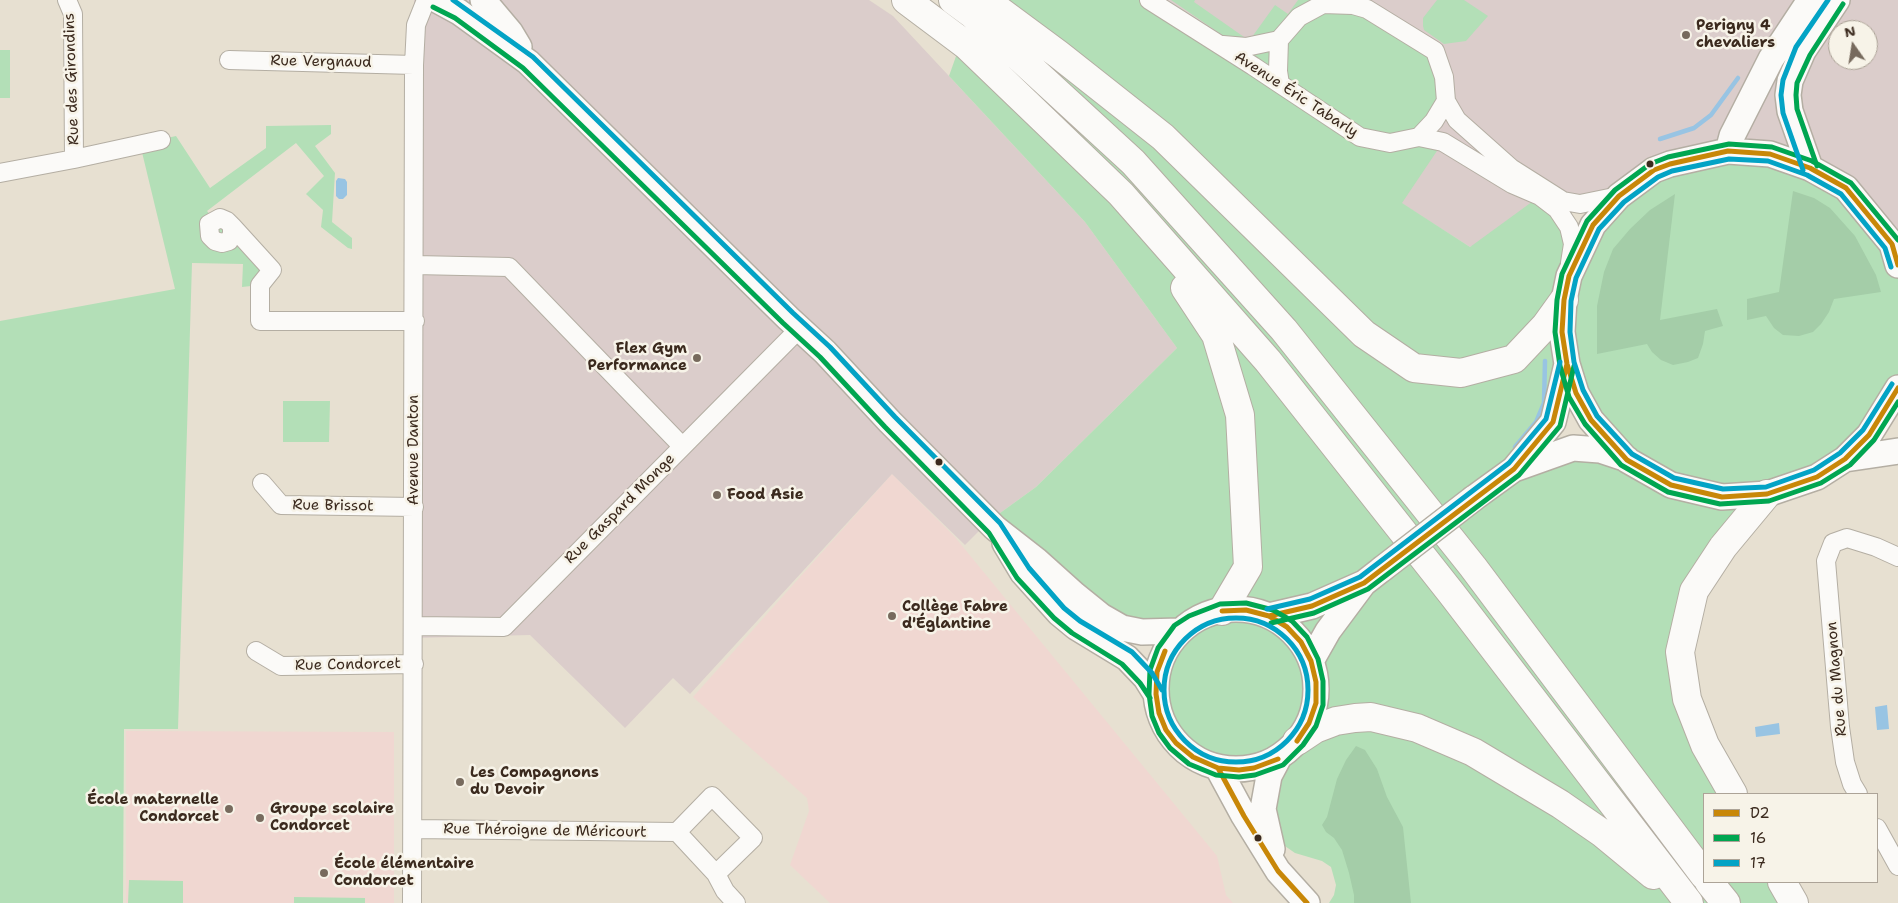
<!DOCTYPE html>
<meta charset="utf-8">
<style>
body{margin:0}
#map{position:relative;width:1898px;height:903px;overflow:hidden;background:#e7e0d1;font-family:"Shantell Sans",sans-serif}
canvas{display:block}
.legend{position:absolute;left:1703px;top:793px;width:175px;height:90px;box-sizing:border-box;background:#f7f3e8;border:1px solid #aca397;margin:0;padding:6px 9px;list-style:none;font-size:15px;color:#3b2a1e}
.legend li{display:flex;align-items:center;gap:10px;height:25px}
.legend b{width:25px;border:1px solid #aca397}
.north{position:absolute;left:1828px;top:20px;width:50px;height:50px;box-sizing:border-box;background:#f7f3e8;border:1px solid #aca397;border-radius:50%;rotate:347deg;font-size:14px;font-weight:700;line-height:20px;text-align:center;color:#3b2a1e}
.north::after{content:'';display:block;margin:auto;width:18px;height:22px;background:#776a5d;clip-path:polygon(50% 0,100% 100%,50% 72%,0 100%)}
</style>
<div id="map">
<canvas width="1898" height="903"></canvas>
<ul class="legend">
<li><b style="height:6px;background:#c88708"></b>D2</li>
<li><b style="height:6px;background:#00a651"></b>16</li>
<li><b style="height:6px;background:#03a3c5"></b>17</li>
</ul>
<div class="north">N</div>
</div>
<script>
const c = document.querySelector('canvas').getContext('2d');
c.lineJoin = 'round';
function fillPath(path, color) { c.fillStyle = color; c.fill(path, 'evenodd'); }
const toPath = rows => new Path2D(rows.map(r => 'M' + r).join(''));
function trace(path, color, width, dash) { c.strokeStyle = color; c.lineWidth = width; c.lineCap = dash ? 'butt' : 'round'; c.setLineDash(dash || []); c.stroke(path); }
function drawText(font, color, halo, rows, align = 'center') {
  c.font = font + ' "Shantell Sans",sans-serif'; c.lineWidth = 5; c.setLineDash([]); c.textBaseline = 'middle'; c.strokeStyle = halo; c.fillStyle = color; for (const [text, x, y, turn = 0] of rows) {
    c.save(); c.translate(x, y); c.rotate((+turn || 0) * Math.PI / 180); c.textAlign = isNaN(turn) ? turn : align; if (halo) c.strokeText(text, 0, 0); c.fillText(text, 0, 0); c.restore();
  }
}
const built = toPath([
 [892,474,954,536,1217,856,1226,895,1233,903,830,903,790,865,809,811,807,798,693,697],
 [126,731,394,732,394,903,126,903]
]);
const industrial = toPath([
 [414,0,869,0,893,16,1085,222,1177,348,1036,487,989,521,965,545,892,474,690,694,673,678,625,728,530,635,414,638],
 [1150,0,1898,0,1898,265,1619,196,1470,247,1401,203],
 [1838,30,1868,30,1868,60,1838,60]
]);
const green = toPath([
 [953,0,1149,0,1217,44,1279,40,1299,17,1353,5,1435,51,1446,101,1420,136,1443,142,1402,203,1470,247,1540,196,1573,244,1619,196,1728,151,1837,183,1898,265,1898,388,1869,435,1741,525,1680,652,1733,794,1704,794,1704,882,1782,882,1794,903,1329,903,1334,895,1336,885,1331,867,1322,861,1295,853,1269,835,1277,759,1239,770,1218,768,1193,757,1176,743,1166,730,1159,713,1156,694,1157,672,1165,651,1173,640,1142,632,989,521,1036,487,1177,348,1085,222,949,76,971,14],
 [1576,393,1600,450,1515,468,1553,422],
 [1171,0,1195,0,1194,2,1244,37,1252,37,1275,5,1288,14,1298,0,1314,0,1267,40,1228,39],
 [1437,0,1464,0,1488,16,1466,41,1444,44,1424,30,1423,26,1423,18],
 [0,50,10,50,10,98,0,98],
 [331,125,331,134,315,146,335,173,332,222,352,238,352,249,348,248,321,227,323,210,306,194,324,176,296,143,207,211,215,220,272,270,260,285,242,287,243,264,192,263,178,729,124,729,123,903,0,903,0,321,175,289,140,144,176,136,210,188,266,148,266,126],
 [283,401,330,401,329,442,283,442],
 [129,880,183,881,183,903,128,903],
 [294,897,365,898,365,903,294,903]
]);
const forest = toPath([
 [1793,191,1814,198,1830,208,1855,236,1876,275,1881,292,1834,299,1829,312,1821,324,1813,332,1799,336,1783,335,1774,328,1766,316,1747,320,1747,299,1779,292],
 [1675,194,1660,320,1717,309,1723,326,1705,331,1703,344,1698,358,1688,362,1673,365,1661,360,1652,352,1647,344,1597,354,1597,306,1604,272,1613,249,1630,229,1650,210],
 [1356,746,1365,750,1377,769,1387,797,1403,827,1411,903,1354,903,1354,895,1349,873,1342,850,1334,838,1326,832,1322,825,1327,817,1337,779,1346,760]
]);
const water = toPath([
 [338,178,345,179,347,182,347,195,343,199,339,199,336,196,336,181],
 [1887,705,1889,729,1877,730,1875,707],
 [1779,723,1780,734,1756,737,1755,727]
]);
const stream = toPath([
 [1660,139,1694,128,1711,115,1738,78],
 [1515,447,1536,422,1544,403,1545,361]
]);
const street = toPath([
 [1149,0,1253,66,1280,84,1360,137,1390,143,1419,137,1434,121,1446,101,1444,77,1435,51,1367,9,1353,5,1323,4,1299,17,1279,40,1278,71,1280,84],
 [1223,45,1246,47,1279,40],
 [229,60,414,65],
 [1446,101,1457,120,1511,168,1563,201,1580,204,1619,196],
 [1419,137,1443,142,1512,184,1540,196,1557,209,1569,227,1573,244,1570,263],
 [74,159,161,140],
 [0,173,74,159,73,14,67,0],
 [232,226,232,234,229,241,222,243,215,241,210,236,209,224,220,218,227,221,232,226,272,270,260,285,260,321,415,321],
 [415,265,509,267,682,446],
 [262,483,281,505,414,507],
 [414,626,504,627,799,329],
 [256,651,281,666,414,664],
 [1858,794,1852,784,1845,762,1840,727,1826,561,1833,543,1847,538,1876,547,1898,557],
 [1877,828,1898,866],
 [413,829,677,832,716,874,753,838,712,796,677,832],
 [716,874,725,891,736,903],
 [412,903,414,65,416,25,426,0]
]);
const secondary = toPath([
 [437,0,459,12,528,62,788,318,825,352,890,422,995,528,1036,560,1075,595,1101,616,1122,628,1142,632,1180,631],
 [483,0,510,32,519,47],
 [1728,151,1732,136,1771,59,1810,0],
 [1810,168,1790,111,1788,95,1790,81,1803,51,1837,0],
 [1898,265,1892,244,1846,188,1810,168,1770,154,1728,151,1670,164,1654,170,1619,196,1593,225,1569,276,1564,300,1562,332,1567,364,1576,393,1591,420,1627,460,1671,485,1722,497,1767,494,1817,477,1845,459,1869,435,1898,388],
 [1845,459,1898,451],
 [1514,469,1573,448,1600,450,1627,459],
 [1474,498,1514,469,1553,422,1567,364],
 [1005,543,1023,573,1059,613,1076,627,1127,658,1146,678,1156,694],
 '1156 689a80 80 0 1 1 160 0a80 80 0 1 1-160 0Z',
 [1269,616,1312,606,1364,583,1382,569],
 [1311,661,1328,631,1363,584],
 [1218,768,1244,816,1278,871,1307,903],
 [1272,849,1263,809,1269,776,1278,759]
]);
const highway = toPath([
 [906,0,966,45,1121,194,1268,361,1452,594,1689,903],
 [953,0,972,14,1133,162,1284,330,1473,567,1704,875],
 [985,0,1058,54,1163,137,1364,334,1414,368,1461,373,1514,359,1546,325,1564,300],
 [1185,288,1216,335,1240,415,1248,567,1222,611],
 [1297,741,1315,729,1336,721,1355,718,1371,717,1417,728,1473,752,1560,804,1602,833,1653,875],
 [1733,794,1705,745,1687,699,1680,652,1694,591,1723,547,1767,494],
 [1709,882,1726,903],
 [1782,882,1794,903]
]);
const secondaryBridge = toPath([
 [1382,569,1474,498]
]);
const bus1 = toPath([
 [1898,265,1892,244,1846,188,1810,168,1770,154,1728,151,1670,164,1654,170,1619,196,1593,225,1569,276,1564,300,1562,332,1567,364,1576,393,1591,420,1627,460,1671,485,1722,497,1767,494,1817,477,1845,459,1869,435,1898,388],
 [1222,611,1246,610,1269,616,1287,627,1301,642,1311,661,1316,682,1316,703,1309,723,1297,741],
 [1269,616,1312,606,1364,583,1514,469,1553,422,1567,364],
 [1165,651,1157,672,1156,694,1159,713,1166,730,1176,743,1193,757,1218,768,1239,770,1254,768,1278,759],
 [1218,768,1244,816,1278,871,1307,903]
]);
const bus2 = toPath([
 [433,7,455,18,523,68,783,323,820,357,885,427,989,533,1017,578,1054,618,1072,633,1122,664,1140,683,1150,698],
 [1817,166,1797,109,1796,95,1797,83,1810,55,1843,4],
 [1898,240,1851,183,1812,161,1772,147,1729,144,1668,157,1650,164,1615,190,1587,221,1562,274,1557,300,1555,332,1560,366,1569,397,1585,424,1621,465,1668,492,1720,504,1769,501,1821,483,1850,465,1874,440,1898,402],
 [1271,623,1314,613,1368,589,1519,475,1560,426,1574,366],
 [1174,626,1158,648,1150,670,1149,694,1152,716,1159,733,1170,748,1189,764,1216,775,1239,777,1255,775,1283,765,1303,745,1316,726,1323,705,1323,681,1318,659,1307,637,1292,621,1273,610,1246,603,1220,604,1189,616,1175,625]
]);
const bus3 = toPath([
 [453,0,533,57,793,313,830,347,895,417,1000,523,1029,568,1064,608,1080,621,1132,652,1152,673,1162,690],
 [1803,170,1783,113,1781,95,1783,80,1796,47,1828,0],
 [1891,267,1885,248,1841,194,1807,175,1768,161,1729,159,1672,171,1658,177,1624,202,1599,229,1576,278,1571,301,1570,332,1574,362,1583,390,1597,416,1632,454,1674,478,1723,489,1766,487,1814,470,1840,453,1863,430,1892,384],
 [1267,609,1310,599,1360,577,1509,463,1546,419,1560,362],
 '1164 690a72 72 0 1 1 144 0a72 72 0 1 1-144 0Z'
]);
const markers = [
 [1686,35,5,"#776a5d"],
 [1650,164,4.5,"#3b2a1e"],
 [697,358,5,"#776a5d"],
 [939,462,4.5,"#3b2a1e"],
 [717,495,5,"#776a5d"],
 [892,616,5,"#776a5d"],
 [460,782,5,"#776a5d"],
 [229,809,5,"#776a5d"],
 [260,818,5,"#776a5d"],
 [1258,838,4.5,"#3b2a1e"],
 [324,873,5,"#776a5d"]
];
const poiNames = [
 ["Perigny 4",1696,26],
 ["chevaliers",1696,43],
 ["Flex Gym",687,349,"right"],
 ["Performance",687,366,"right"],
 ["Food Asie",727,495],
 ["Collège Fabre",902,607],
 ["d'Églantine",902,624],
 ["Les Compagnons",470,773],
 ["du Devoir",470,790],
 ["École maternelle",219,800,"right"],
 ["Condorcet",219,817,"right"],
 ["Groupe scolaire",270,809],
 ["Condorcet",270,826],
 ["École élémentaire",334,864],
 ["Condorcet",334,881]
];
const streetNames = [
 ["Rue Vergnaud",321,62,1],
 ["Rue des Girondins",72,79,-92],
 ["Avenue Éric Tabarly",1296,95,33],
 ["Avenue Danton",414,450,-90],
 ["Rue Brissot",333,506,1],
 ["Rue Gaspard Monge",620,509,-45],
 ["Rue Condorcet",348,665,-1],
 ["Rue du Magnon",1837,679,-95],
 ["Rue Théroigne de Méricourt",545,831,1]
];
fillPath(built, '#f0d7d1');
fillPath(industrial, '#dbcdcb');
fillPath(green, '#b3dfb7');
fillPath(forest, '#a4cda8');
fillPath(water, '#98c4e3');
trace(stream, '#98c4e3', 4.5);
trace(street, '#b4aea3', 20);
trace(secondary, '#b4aea3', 28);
trace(highway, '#b4aea3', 30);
trace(street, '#fbfaf8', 18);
trace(secondary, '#fbfaf8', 25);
trace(highway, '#fbfaf8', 28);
trace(secondaryBridge, '#b4aea3', 28, []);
trace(secondaryBridge, '#fbfaf8', 25);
trace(bus1, '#c88708', 5);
trace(bus2, '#00a651', 5);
trace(bus3, '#03a3c5', 5);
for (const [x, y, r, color] of markers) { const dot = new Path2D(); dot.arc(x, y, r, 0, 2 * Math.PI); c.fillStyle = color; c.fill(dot); trace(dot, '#f7f3e8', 2); }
drawText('bold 15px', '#3b2a1e', '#f7f3e8', poiNames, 'left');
drawText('15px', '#3b2a1e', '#f7f3e8', streetNames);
</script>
